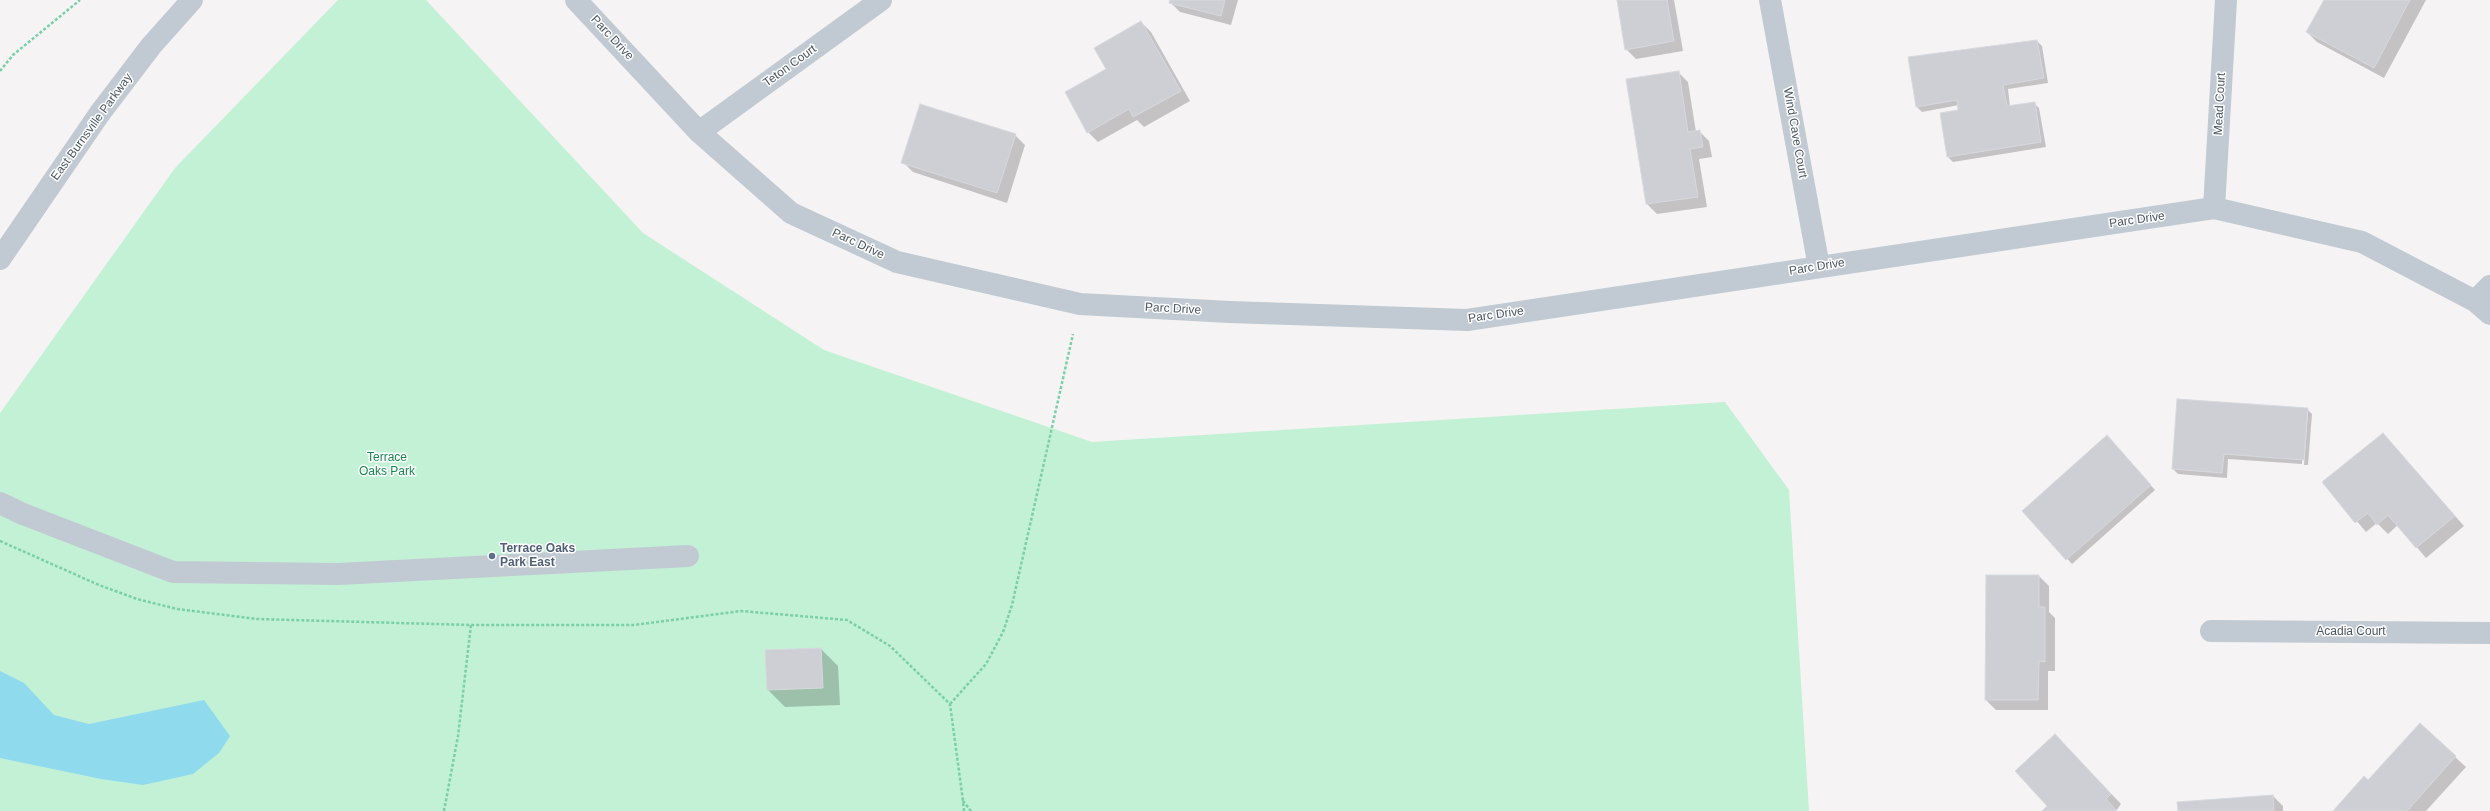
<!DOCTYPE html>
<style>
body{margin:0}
canvas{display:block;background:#f5f3f3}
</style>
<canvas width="2490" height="811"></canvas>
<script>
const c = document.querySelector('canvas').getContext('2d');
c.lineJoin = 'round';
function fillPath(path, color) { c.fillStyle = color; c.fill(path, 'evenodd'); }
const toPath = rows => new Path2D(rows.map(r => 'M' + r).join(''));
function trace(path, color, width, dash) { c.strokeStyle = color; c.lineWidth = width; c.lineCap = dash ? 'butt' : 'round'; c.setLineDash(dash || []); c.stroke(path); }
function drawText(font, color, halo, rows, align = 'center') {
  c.font = font + ' Helvetica,sans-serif'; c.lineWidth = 3; c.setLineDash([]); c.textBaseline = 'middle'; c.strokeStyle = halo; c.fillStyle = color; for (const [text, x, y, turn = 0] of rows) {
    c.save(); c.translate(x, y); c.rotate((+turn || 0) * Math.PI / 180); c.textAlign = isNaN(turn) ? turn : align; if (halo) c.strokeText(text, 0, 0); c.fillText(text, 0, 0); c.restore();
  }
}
const green = toPath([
 [338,0,426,0,643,233,824,350,1092,442,1725,402,1789,490,1809,811,0,811,0,413,175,168]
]);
const water = toPath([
 [0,671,24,683,54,715,89,724,204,700,230,736,219,753,193,774,143,785,101,779,0,758]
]);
const shadow = toPath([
 [1171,0,1238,0,1231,25,1180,12,1170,2],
 [1618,0,1674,0,1683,51,1636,59,1626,49],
 [2325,0,2426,0,2384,78,2317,42,2307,32],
 [1141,22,1151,32,1190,101,1144,127,1137,120,1098,142,1088,132,1108,70],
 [2037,41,2042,46,2048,83,2008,89,2010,107,2034,103,2039,108,2046,147,1953,162,1948,157,1941,114,1959,111,1959,105,1922,112,1917,107],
 [1678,72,1688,82,1696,132,1699,131,1709,141,1712,157,1699,159,1707,207,1657,214,1647,204,1628,80],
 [1015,135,1025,145,1007,203,913,172,903,162],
 [2307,409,2312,414,2308,465,2304,465,2308,412,2306,412,2302,464,2228,459,2227,478,2178,474,2173,469],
 [2383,434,2464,526,2426,558,2398,525,2388,534,2377,523,2366,532,2324,482],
 [2111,441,2155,490,2072,564,2023,511],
 [2039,576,2049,586,2049,612,2055,618,2055,671,2048,671,2048,710,1996,710,1986,700],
 [821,649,838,666,840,705,785,707,768,690,766,651],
 [2420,725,2466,767,2426,811,2334,811,2368,781],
 [2065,745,2121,804,2116,811,2043,811,2049,806],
 [2273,796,2283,806,2283,811,2179,811]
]);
const building = toPath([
 [1170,0,1225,0,1221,16,1169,3,1170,0],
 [1617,0,1667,0,1674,41,1625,50,1617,0],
 [2324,0,2410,0,2374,68,2306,32,2324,0],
 [1141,21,1181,91,1133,117,1129,109,1087,133,1065,92,1106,69,1094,48,1141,21],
 [2037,40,2044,78,2003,85,2007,106,2035,102,2041,142,1947,157,1940,113,1958,110,1957,100,1916,107,1908,57,2037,40],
 [1679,71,1688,132,1700,130,1703,147,1690,149,1698,197,1646,204,1626,79,1679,71],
 [920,104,1016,134,997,193,901,163,920,104],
 [2177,399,2308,408,2304,460,2224,454,2222,473,2172,469,2177,399],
 [2383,433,2455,516,2416,548,2388,515,2377,525,2368,513,2355,523,2322,482,2383,433],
 [2107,435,2151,485,2066,560,2022,511,2107,435],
 [1986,575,2039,575,2039,607,2045,607,2045,662,2039,661,2038,700,1985,700,1986,575],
 [821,648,823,688,767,690,765,650,821,648],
 [2420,723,2456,756,2407,811,2333,811,2364,776,2368,780,2420,723],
 [2055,734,2111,794,2106,799,2117,811,2042,811,2047,806,2015,771,2055,734],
 [2273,795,2274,811,2178,811,2177,802,2273,795]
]);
const path = toPath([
 [0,71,13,55,80,0],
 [0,541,99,585,137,599,177,609,257,619,471,625,634,625,741,611,847,620,890,646,950,704,963,801],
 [950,704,986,664,1003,632,1012,605,1073,334],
 [444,811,458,736,471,625],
 [964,811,963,801,971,811]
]);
const minor = toPath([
 [576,0,699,132,791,213,897,262,1080,304,1230,312,1467,320,2214,208,2362,242,2475,301,2490,314],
 [1770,0,1819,267],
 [699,132,881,0],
 [2214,208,2226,0],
 [0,259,100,113,151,46,192,0],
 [2475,301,2490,286],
 [0,503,23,514,173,572,338,574,688,556],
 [2211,631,2490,633]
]);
const markers = [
 [492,556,4,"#5c6f8a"]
];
const streetNames = [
 ["Parc Drive",612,38,47],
 ["Teton Court",790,66,-36],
 ["Mead Court",2220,104,-87],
 ["East Burnsville Parkway",92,127,-54],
 ["Wind Cave Court",1795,133,80],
 ["Parc Drive",2137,220,-8],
 ["Parc Drive",858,244,25],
 ["Parc Drive",1817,267,-9],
 ["Parc Drive",1173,309,3],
 ["Parc Drive",1496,315,-8],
 ["Acadia Court",2351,632]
];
const parkNames = [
 ["Terrace",387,458],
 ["Oaks Park",387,472]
];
const serviceNames = [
 ["Terrace Oaks",500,549],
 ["Park East",500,563]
];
fillPath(green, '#c3f1d5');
fillPath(water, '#90daee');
fillPath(shadow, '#0003');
fillPath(building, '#cdcfd5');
trace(building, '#d7d9de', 1);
trace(path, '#7ad0a6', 2.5, [3, 2]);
trace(minor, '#c1cad2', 22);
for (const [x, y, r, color] of markers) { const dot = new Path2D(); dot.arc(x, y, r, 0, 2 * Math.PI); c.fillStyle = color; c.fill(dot); trace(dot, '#fff', 1.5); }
drawText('12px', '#4a5661', '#fff', streetNames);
drawText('12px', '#17864f', '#fff', parkNames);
drawText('bold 12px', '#4e5e75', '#fff', serviceNames, 'left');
</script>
